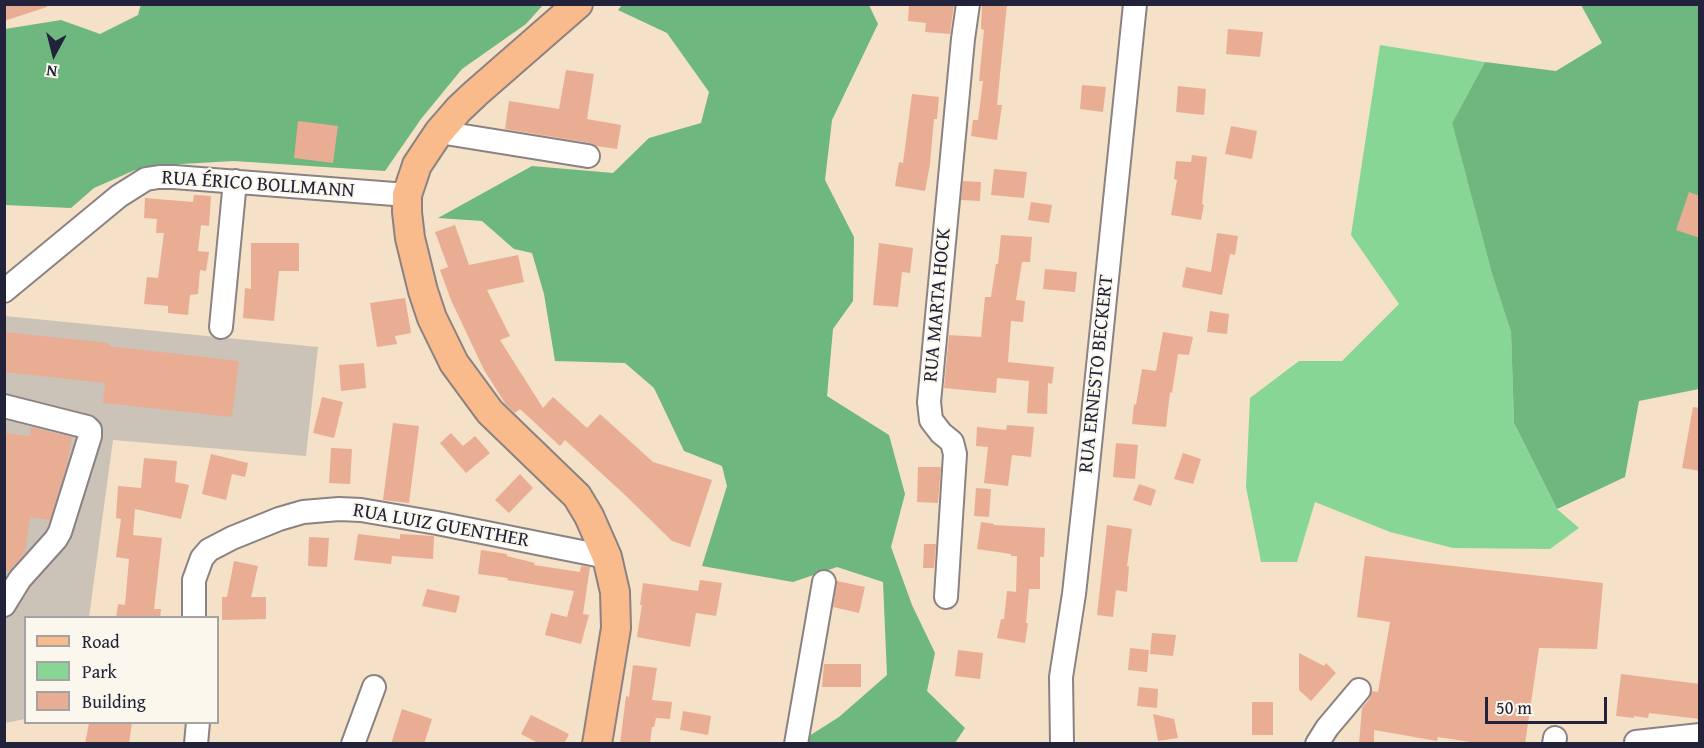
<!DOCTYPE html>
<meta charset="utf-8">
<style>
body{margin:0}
#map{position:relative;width:1704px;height:748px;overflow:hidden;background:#f4e1c7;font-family:"Gentium Book Plus",serif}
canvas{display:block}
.frame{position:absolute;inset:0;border:6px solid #22223b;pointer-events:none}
.legend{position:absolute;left:24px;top:616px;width:195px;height:108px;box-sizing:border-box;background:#fbf7ec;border:2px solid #a4a2a5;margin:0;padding:8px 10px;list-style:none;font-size:18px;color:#22223b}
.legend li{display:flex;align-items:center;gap:12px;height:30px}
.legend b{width:30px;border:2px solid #a4a2a5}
.north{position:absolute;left:24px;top:24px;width:60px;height:60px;-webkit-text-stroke:4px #fbf7ec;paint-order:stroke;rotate:187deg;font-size:16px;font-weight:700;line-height:24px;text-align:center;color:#22223b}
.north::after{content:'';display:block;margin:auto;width:21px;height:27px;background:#22223b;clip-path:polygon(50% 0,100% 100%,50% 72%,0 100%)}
.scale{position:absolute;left:1485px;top:697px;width:122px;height:27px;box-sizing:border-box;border:3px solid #22223b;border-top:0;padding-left:8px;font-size:18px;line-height:21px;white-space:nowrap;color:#22223b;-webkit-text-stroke:4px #fbf7ec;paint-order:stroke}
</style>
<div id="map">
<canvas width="1704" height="748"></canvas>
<div class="frame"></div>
<ul class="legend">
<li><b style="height:8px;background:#fabb8c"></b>Road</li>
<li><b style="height:16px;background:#88d695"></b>Park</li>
<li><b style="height:16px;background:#e9ad94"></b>Building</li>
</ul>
<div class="north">N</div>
<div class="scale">50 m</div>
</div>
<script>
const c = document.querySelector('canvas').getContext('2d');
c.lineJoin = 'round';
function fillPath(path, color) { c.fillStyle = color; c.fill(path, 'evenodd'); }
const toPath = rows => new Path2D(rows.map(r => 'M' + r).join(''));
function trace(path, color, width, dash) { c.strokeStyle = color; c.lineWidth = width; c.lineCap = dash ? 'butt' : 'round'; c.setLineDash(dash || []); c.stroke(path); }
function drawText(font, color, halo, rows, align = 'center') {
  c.font = font + ' "Gentium Book Plus",serif'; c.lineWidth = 4.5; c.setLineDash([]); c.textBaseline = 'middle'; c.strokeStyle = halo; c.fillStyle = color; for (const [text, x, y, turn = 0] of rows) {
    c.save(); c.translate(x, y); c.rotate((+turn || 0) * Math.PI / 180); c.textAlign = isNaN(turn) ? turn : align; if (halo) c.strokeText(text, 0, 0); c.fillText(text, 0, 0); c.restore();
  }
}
const industrial = toPath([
 [5,316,318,347,306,456,113,440,89,617,26,618,25,719,5,723]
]);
const green = toPath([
 [1380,45,1485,62,1452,123,1492,274,1511,332,1514,423,1557,509,1579,528,1550,549,1453,548,1390,532,1315,502,1297,562,1261,562,1246,487,1250,398,1299,361,1342,361,1399,304,1351,235]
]);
const forest = toPath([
 [141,4,543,5,526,24,462,69,421,119,385,171,234,161,181,164,135,170,94,188,71,208,5,205,5,29,61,20,100,34,138,15],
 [622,5,869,5,878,24,832,120,825,180,854,237,853,301,833,329,827,396,889,435,905,494,891,547,912,605,935,653,927,691,965,728,955,743,809,743,809,736,839,717,887,675,883,582,837,567,793,582,702,566,727,486,722,466,684,451,654,388,625,363,555,361,544,294,532,253,514,249,482,221,438,218,532,166,613,173,649,138,701,123,709,92,667,33,618,10],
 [1581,5,1699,5,1699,389,1639,401,1625,477,1557,509,1514,423,1511,332,1492,274,1452,123,1485,62,1556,71,1602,43]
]);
const building = toPath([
 [4,4,47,4,47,7,4,21],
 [909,4,954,4,950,34,925,32,926,23,908,21],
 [982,4,1007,4,997,105,1002,105,997,140,971,136,973,120,978,120,983,81,979,81,984,30,981,29],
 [1228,29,1263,32,1260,57,1226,54],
 [566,70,594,74,587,119,621,125,617,149,596,146,590,143,505,129,509,101,559,109],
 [1082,85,1106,87,1103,112,1080,109],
 [1178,86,1206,89,1204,115,1176,112],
 [912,94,939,97,937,119,934,119,930,164,925,191,895,186,899,162,903,163],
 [298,121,338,126,333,163,294,158],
 [1231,126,1257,131,1252,159,1225,154],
 [1192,155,1207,157,1202,204,1204,205,1201,220,1171,215,1177,180,1174,179,1176,161,1191,162],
 [994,169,1027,172,1024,198,991,195],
 [963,181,981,182,980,201,961,200],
 [1689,192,1700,196,1700,238,1676,230],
 [194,195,211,196,209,226,201,225,198,251,209,252,206,271,200,270,198,294,190,295,188,315,168,313,168,306,144,304,147,277,158,278,164,233,156,233,157,219,144,218,145,198,193,202],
 [1031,202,1052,205,1049,223,1028,220],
 [455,225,469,265,518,255,524,282,487,290,510,336,500,340,543,408,553,397,587,428,600,414,653,462,712,480,690,547,672,541,624,494,565,440,560,446,520,409,515,413,506,405,484,370,451,300,440,270,448,267,435,232],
 [1217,233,1238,236,1235,255,1230,254,1222,295,1182,287,1186,267,1211,272],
 [1001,235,1032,237,1030,262,1022,262,1016,300,1025,301,1023,322,1011,321,1008,362,1054,367,1052,384,1048,383,1047,414,1027,413,1029,381,997,378,996,393,944,388,949,335,981,337,985,297,991,297,996,264,998,264],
 [251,243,299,243,299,271,279,271,274,321,243,318,245,288,251,289],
 [879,243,913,248,910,273,902,272,898,307,873,305],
 [1045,269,1077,272,1075,292,1043,289],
 [405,298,411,333,395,336,397,344,377,347,370,303],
 [1210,311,1229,314,1227,334,1207,332],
 [4,332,110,343,109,346,239,361,232,417,103,403,105,383,4,372],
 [1163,332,1193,337,1189,355,1178,354,1172,393,1170,392,1166,427,1132,424,1134,404,1136,405,1142,369,1156,371],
 [364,363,366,388,341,391,339,365],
 [322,397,343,402,334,438,313,433],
 [1693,407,1700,408,1700,471,1682,468],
 [393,423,419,426,409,503,383,500],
 [1007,425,1034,427,1031,457,1012,455,1008,486,984,483,988,447,976,446,977,427,1006,430],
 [31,427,72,437,67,464,50,520,30,517,25,553,9,571,4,570,4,433,30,436],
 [451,433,463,446,475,436,490,453,466,473,440,443],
 [1116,443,1138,445,1135,479,1113,477],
 [331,448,352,449,350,484,329,483],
 [1183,453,1201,459,1193,484,1174,479],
 [211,454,248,463,245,477,232,474,226,500,202,494],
 [144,458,177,461,175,482,189,485,181,519,135,509,133,535,162,538,154,609,161,609,160,618,116,618,118,604,125,605,129,559,116,557,121,519,116,518,118,486,141,488],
 [918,467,941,467,938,503,917,502],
 [520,474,533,488,509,513,495,500],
 [1139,484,1156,490,1151,506,1133,500],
 [976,488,991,489,989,517,974,516],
 [981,522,994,524,994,525,1045,528,1044,557,1040,557,1040,589,1029,589,1026,623,1028,623,1025,643,997,638,1001,619,1004,619,1007,591,1016,592,1017,556,1011,556,1011,554,977,549],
 [1107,525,1132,529,1127,566,1129,566,1127,592,1116,590,1113,617,1097,615],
 [358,534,400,539,400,534,434,536,433,559,392,556,391,564,354,560],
 [309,537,329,538,327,567,308,566],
 [924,544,936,544,934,568,923,568],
 [481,550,507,554,507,556,535,563,534,565,580,572,581,566,590,567,583,614,589,615,581,644,545,635,551,613,567,617,574,591,507,580,508,578,478,574],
 [1365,556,1603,583,1597,649,1539,648,1525,744,1483,744,1438,737,1437,741,1374,730,1374,744,1359,744,1362,708,1370,698,1372,691,1378,692,1390,622,1357,617],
 [234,561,258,566,251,597,266,597,266,619,222,620,222,597,227,597],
 [700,580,722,583,716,616,696,613,690,647,637,637,642,605,640,605,643,583,698,591],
 [837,581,865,587,859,613,833,607],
 [427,589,460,596,456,613,422,606],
 [1152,633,1176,635,1173,656,1150,654],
 [1130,648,1149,650,1147,672,1128,670],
 [958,650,983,653,980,679,955,676],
 [1299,653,1324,666,1326,663,1336,673,1311,701,1299,690],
 [824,664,861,664,861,687,822,687],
 [633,665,657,668,652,700,672,702,670,719,656,718,654,727,652,727,650,744,620,744,626,696,629,697],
 [1621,674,1700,684,1700,719,1649,713,1648,718,1634,716,1634,718,1616,716],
 [1139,687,1158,689,1157,708,1137,706],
 [1252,702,1273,702,1273,735,1252,735],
 [402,709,432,719,424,744,391,744],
 [683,711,711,716,708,735,680,730],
 [1153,714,1174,719,1178,738,1158,741],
 [531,715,569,734,564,744,540,744,521,734],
 [89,723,132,723,129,744,85,744]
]);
const minor = toPath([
 [439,132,588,156],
 [4,291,119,196,146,179,159,177,174,177,407,195],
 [221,327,235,181],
 [4,406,87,427,90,430,90,436,60,532,56,539,20,579,4,605],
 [946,597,955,454,952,442,941,433,931,420,929,402,963,39,968,4],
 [194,618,194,580,202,558,209,550,232,538,279,519,303,512,339,509,361,510,437,523,607,557],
 [1636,742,1700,735],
 [196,744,198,722],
 [353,744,374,687],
 [796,744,824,582],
 [1062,744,1061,677,1074,594,1086,484,1135,4],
 [1317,744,1327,728,1359,690],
 [1554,744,1555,738]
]);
const major = toPath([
 [578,4,476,93,459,109,439,132,417,165,407,195,407,212,410,238,423,291,432,318,454,363,490,412,577,496,589,516,607,557,615,592,616,628,597,744]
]);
const streetNames = [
 ["RUA ÉRICO BOLLMANN",258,185,4],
 ["RUA MARTA HOCK",938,305,-85],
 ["RUA ERNESTO BECKERT",1097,374,-84],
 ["RUA LUIZ GUENTHER",441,526,10]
];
fillPath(industrial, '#cbc3b8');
fillPath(green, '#88d695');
fillPath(forest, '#6eb77e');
fillPath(building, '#e9ad94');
trace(minor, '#8b8281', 26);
trace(major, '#8b8281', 32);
trace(minor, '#fff', 22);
trace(major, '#fabb8c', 28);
drawText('20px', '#22223b', '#fbf7ec', streetNames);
</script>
